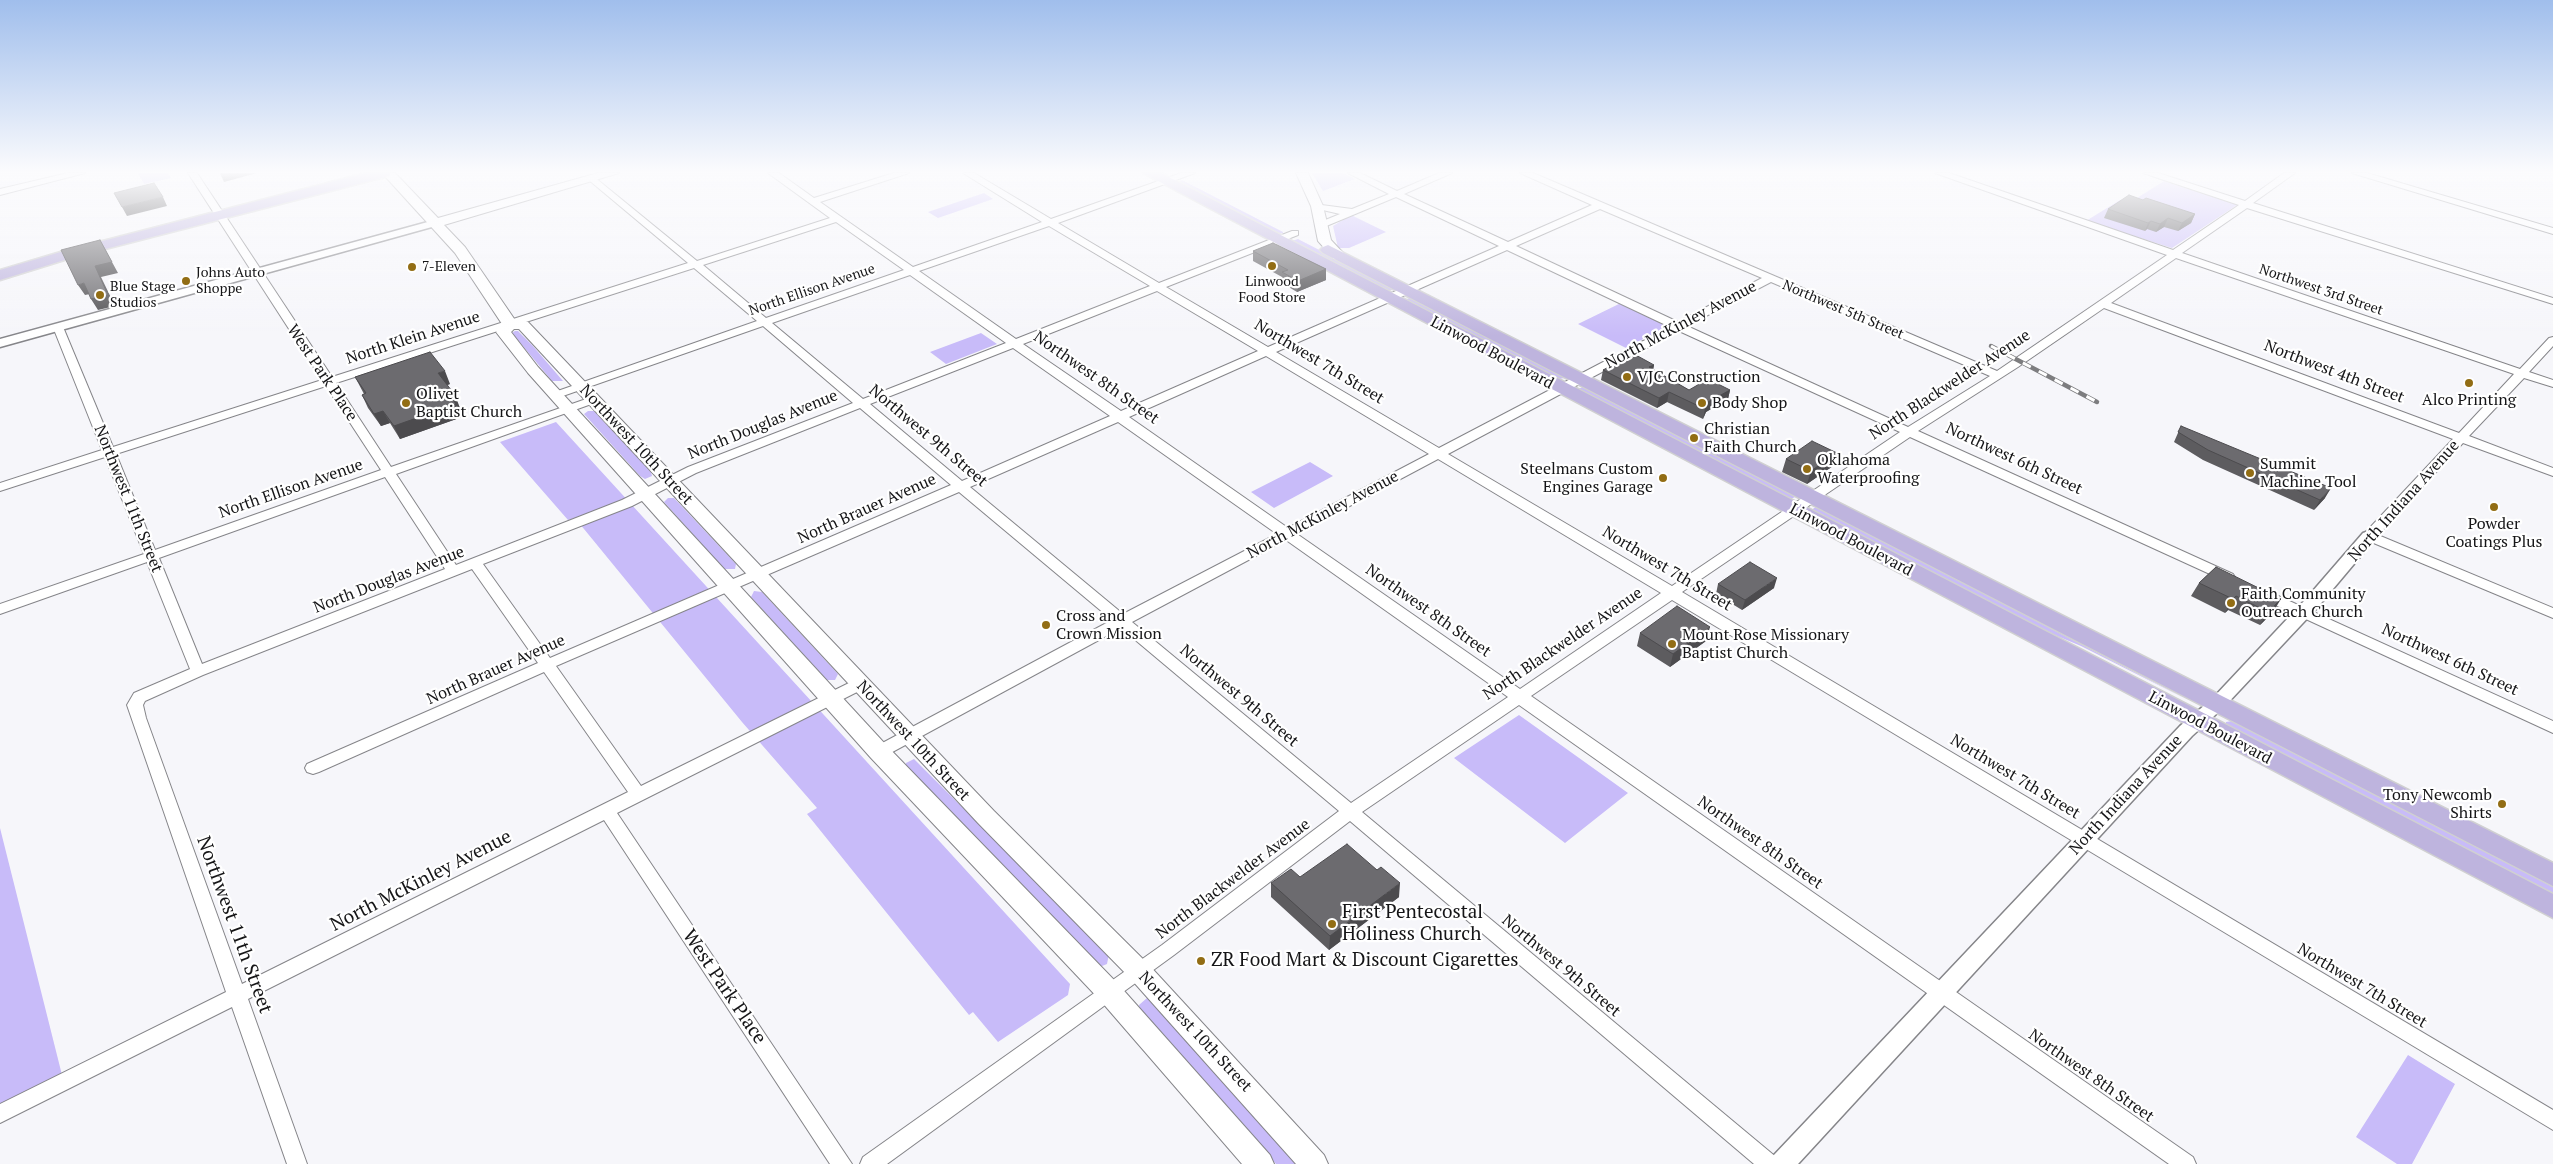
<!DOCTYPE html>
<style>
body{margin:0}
canvas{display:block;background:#f6f6fa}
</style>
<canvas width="2553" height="1164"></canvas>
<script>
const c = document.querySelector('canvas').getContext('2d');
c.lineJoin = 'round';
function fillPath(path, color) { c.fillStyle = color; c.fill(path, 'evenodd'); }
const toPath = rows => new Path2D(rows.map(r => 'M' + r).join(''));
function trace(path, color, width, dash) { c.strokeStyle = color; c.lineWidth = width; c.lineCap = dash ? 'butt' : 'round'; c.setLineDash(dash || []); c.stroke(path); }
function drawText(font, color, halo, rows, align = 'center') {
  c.font = font + ' "PT Serif",serif'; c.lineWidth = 4.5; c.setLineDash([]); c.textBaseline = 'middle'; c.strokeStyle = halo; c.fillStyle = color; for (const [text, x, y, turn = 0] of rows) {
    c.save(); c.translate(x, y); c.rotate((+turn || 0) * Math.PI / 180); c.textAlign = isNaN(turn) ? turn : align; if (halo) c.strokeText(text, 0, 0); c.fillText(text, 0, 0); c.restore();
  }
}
const green = toPath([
 [138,173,168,173,171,178,144,184],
 [1312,173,1343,173,1355,179,1323,191],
 [1182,180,1283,232,1283,233,1278,234,1179,182],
 [2164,181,2237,205,2172,248,2086,221,2120,200,2129,203],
 [984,193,993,199,938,218,928,212],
 [1351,215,1386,232,1349,248,1338,248,1333,226],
 [1298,239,1391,287,1392,290,1386,290,1292,241],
 [1411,298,1565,377,1565,378,1558,379,1406,299],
 [1623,302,1670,325,1626,348,1578,324],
 [515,331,518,331,532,345,563,381,552,381,512,333],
 [981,333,997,344,946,364,930,352],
 [1583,387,1794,495,1795,497,1791,499,1578,389],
 [588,411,594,411,651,472,652,476,645,479,640,476,584,414],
 [556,422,1070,984,1068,995,998,1042,973,1012,969,1015,807,814,817,808,742,722,575,518,568,520,500,442],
 [1310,462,1333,476,1274,508,1251,492],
 [668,498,674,498,736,564,735,569,724,569,664,502],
 [1814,508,1819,508,2190,701,2081,646,2038,628,1815,512,1812,510],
 [754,591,762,592,838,674,835,680,827,680,751,597],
 [1519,715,1628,793,1565,843,1454,758],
 [2232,721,2553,887,2553,895,2226,724,2226,722],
 [914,759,1109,954,1107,964,1102,966,1096,963,906,768,906,763],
 [0,828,62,1075,0,1105],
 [1147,998,1152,1001,1298,1164,1276,1164,1140,1011,1139,1005],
 [2408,1055,2455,1084,2412,1164,2397,1164,2356,1137]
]);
const minor = toPath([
 [68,173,85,173,0,195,0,189,68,173],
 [188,173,197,173,332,377,688,263,590,181,588,179,593,176,697,261,830,218,768,173,779,173,814,198,894,173,909,173,820,202,913,267,1042,222,963,173,974,173,1051,219,1181,173,1195,173,1058,223,1159,283,1292,231,1298,231,1298,235,1166,287,1268,347,1499,246,1396,197,1324,227,1318,227,1318,223,1340,214,1314,208,1314,204,1352,209,1389,194,1348,173,1360,173,1397,191,1439,173,1452,173,1404,194,1508,242,1592,205,1520,173,1533,173,1997,371,2167,255,1935,173,1949,173,2173,250,2239,205,2143,173,2158,173,2245,201,2284,173,2295,173,2253,203,2553,298,2553,304,2247,208,2182,253,2520,369,2549,338,2553,337,2553,346,2529,372,2553,380,2553,387,2524,378,2469,436,2553,468,2553,476,2463,443,2378,535,2553,608,2553,618,2364,539,2362,536,2453,439,2104,308,2018,367,1918,431,2233,574,2235,577,2233,580,2223,580,1910,437,1682,592,2553,1110,2553,1130,1672,600,1531,696,2193,1157,2196,1164,2169,1164,1519,705,1362,812,1776,1157,1779,1164,1754,1164,1350,821,1174,955,887,1164,860,1164,863,1157,1162,945,1339,811,1121,628,885,756,873,756,871,752,873,748,1112,620,959,492,556,666,641,786,855,680,865,680,867,684,865,688,617,813,852,1164,830,1164,604,820,248,999,307,1164,287,1164,232,1007,0,1123,0,1104,226,992,127,705,134,693,190,669,147,562,0,614,0,604,144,554,105,457,0,491,0,483,102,450,53,327,54,325,62,325,63,327,113,447,322,380,188,173],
 [1600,209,1762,278,1678,322,1516,246,1600,209],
 [836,222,904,270,766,318,703,265,836,222],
 [1049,226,1150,286,1016,339,919,271,1049,226],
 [1507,250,1670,327,1439,448,1276,352,1507,250],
 [2176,258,2514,374,2459,433,2111,303,2176,258],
 [694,268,757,321,552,393,552,397,560,397,763,326,853,403,688,467,622,500,456,565,396,474,597,402,599,400,597,398,589,398,391,467,336,383,694,268],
 [910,275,1006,343,863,399,772,323,910,275],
 [1771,282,1990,376,1908,427,1687,326,1771,282],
 [1157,291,1258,351,1121,411,1023,344,1157,291],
 [1679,331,1900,432,1672,586,1448,454,1679,331],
 [1013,348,1110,416,962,481,870,404,1013,348],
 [1266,356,1429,454,1288,528,1129,417,1266,356],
 [326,386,381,470,155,550,116,454,326,386],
 [860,408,951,485,550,658,483,564,632,506,696,473,860,408],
 [1118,422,1277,534,1123,614,970,487,1118,422],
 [1438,459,1661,593,1520,689,1297,534,1438,459],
 [385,477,445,569,202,664,159,558,385,477],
 [1286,540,1508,697,1351,803,1132,622,1286,540],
 [472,569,538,663,307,764,305,768,307,772,313,774,319,772,544,672,628,792,242,984,146,718,143,705,145,701,203,675,472,569],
 [2352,173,2367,173,2553,228,2553,234,2352,173],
 [2263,589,2553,721,2553,733,2258,597,2256,594,2263,589]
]);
const tertiary = toPath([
 [435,220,439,221,439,225,0,347,0,339,435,220],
 [2369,531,2375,533,2377,536,2375,539,2317,608,2224,707,2192,736,1798,1164,1770,1164,1773,1156,2180,726,2212,699,2305,600,2363,533,2369,531]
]);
const secondary = toPath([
 [382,173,395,173,438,218,598,173,619,173,444,225,465,247,515,320,528,322,994,811,1148,964,1324,1155,1328,1164,1296,1164,1130,978,978,823,519,329,514,329,511,332,538,367,887,746,1118,984,1270,1155,1274,1164,1242,1164,1100,1000,871,758,528,373,496,332,502,324,455,253,382,173],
 [1296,173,1308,173,1323,206,1331,240,1346,256,1344,259,1334,259,1318,241,1311,206,1296,173]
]);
const primary = toPath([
 [366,173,391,173,389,176,74,257,0,280,0,270,64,251,366,173],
 [1143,173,1161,173,2553,894,2553,918,1143,173],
 [1328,245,2553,863,2553,886,1323,253,1320,250,1323,247,1328,245]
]);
const rail = toPath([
 [1991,346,2097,402]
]);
const wall = toPath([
 [2143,200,2195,214,2191,223,2178,231,2164,227,2156,232,2147,229,2145,231,2104,218,2108,209],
 [1253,251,1326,269,1326,280,1297,292,1282,283,1282,277,1253,261],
 [1654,365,1653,370,1689,390,1730,390,1728,399,1706,412,1703,419,1667,402,1657,408,1601,380,1603,370],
 [355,377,450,384,447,385,460,408,458,409,462,417,400,439,390,423,381,426,368,408,362,395,364,394],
 [2181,426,2325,498,2314,510,2203,460,2174,442],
 [1837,453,1833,466,1807,484,1782,472,1786,459],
 [2216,567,2273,612,2260,625,2228,610,2225,613,2191,596,2199,583],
 [1718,584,1774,588,1742,610,1716,594],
 [1640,633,1706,641,1670,667,1637,646],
 [1300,877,1399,897,1329,950,1271,897,1271,883]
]);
const shadedWall = toPath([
 [220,173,257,173,224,182],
 [163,197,167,206,127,216,122,207],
 [2195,214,2191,223,2178,231,2182,223],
 [2168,218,2164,227,2156,232,2160,224],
 [2151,221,2147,229,2145,231,2148,223],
 [100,240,118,273,101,277,115,306,98,310,91,299,95,266],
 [1326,269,1326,280,1297,292,1298,281],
 [84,283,90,294,85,295,78,285],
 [1654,365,1652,374,1649,367],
 [445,371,450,384,444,386,438,373],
 [1730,390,1728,399,1706,412,1703,419,1705,409,1708,402],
 [1669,392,1667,402,1657,408,1659,398],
 [455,395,460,408,458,409,462,417,400,439,394,426],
 [383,411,390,423,381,426,374,414],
 [1837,453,1833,466,1807,484,1811,471],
 [2331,488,2325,498,2314,510,2320,500],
 [1777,578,1774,588,1742,610,1745,600],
 [2236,596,2228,610,2225,613,2233,599],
 [2281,599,2273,612,2260,625,2268,612],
 [1710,627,1706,641,1670,667,1673,654],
 [1400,883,1399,897,1329,950,1330,936]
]);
const building = toPath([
 [154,183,163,197,122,207,114,193,154,183],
 [2129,195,2143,200,2146,198,2195,214,2182,223,2168,218,2160,224,2151,221,2148,223,2108,209,2129,195],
 [100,240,112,262,95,266,108,295,91,299,84,283,78,285,61,250,100,240],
 [1273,243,1326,269,1298,281,1282,272,1288,270,1253,251,1273,243],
 [430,352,445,371,438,373,455,395,451,397,456,404,394,426,383,411,374,414,362,395,366,393,355,377,430,352],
 [1634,354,1654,365,1649,367,1689,390,1708,379,1730,390,1708,402,1705,409,1669,392,1659,398,1603,370,1634,354],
 [2181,426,2331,488,2320,500,2208,450,2178,432,2181,426],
 [1812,441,1837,453,1811,471,1786,459,1812,441],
 [1750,562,1777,578,1745,600,1718,584,1750,562],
 [2216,567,2281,599,2268,612,2236,596,2233,599,2199,583,2216,567],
 [1677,606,1710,627,1673,654,1640,633,1677,606],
 [1347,844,1377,870,1381,867,1400,883,1330,936,1271,883,1291,869,1300,877,1347,844]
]);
const markers = [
 [1272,266,5,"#926d14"],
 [412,267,5,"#926d14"],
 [186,281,5,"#926d14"],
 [100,295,5,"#926d14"],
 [1627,377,5,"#926d14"],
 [2469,383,5,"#926d14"],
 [406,403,5,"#926d14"],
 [1702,403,5,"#926d14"],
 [1694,438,5,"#926d14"],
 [1807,469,5,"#926d14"],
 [2250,473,5,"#926d14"],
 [1663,478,5,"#926d14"],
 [2494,507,5,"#926d14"],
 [2231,603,5,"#926d14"],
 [1046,625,5,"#926d14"],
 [1672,644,5,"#926d14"],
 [2502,804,5,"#926d14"],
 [1332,924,5,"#926d14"],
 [1201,961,5,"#926d14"]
];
const farPoinames = [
 ["7-Eleven",422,267],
 ["Johns Auto",196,273],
 ["Shoppe",196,289],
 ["Linwood",1272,282,"center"],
 ["Food Store",1272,298,"center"],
 ["Blue Stage",110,287],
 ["Studios",110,303]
];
const farStreetnames = [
 ["North Ellison Avenue",812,290,-19],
 ["Northwest 3rd Street",2321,290,19],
 ["Northwest 5th Street",1843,310,23]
];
const streetNames = [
 ["North McKinley Avenue",1681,325,-28],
 ["North Klein Avenue",413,338,-18],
 ["Linwood Boulevard",1492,353,28],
 ["Northwest 7th Street",1319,362,31],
 ["Northwest 4th Street",2334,372,21],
 ["West Park Place",322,373,56],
 ["Northwest 8th Street",1096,378,35],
 ["North Blackwelder Avenue",1950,385,-33],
 ["North Douglas Avenue",763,425,-22],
 ["Northwest 9th Street",928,436,40],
 ["Northwest 10th Street",636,445,47],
 ["Northwest 6th Street",2014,459,25],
 ["North Ellison Avenue",291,489,-19],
 ["Northwest 11th Street",128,499,68],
 ["North Indiana Avenue",2404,501,-48],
 ["North Brauer Avenue",867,509,-24],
 ["North McKinley Avenue",1323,515,-28],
 ["Linwood Boulevard",1851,540,28],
 ["Northwest 7th Street",1667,569,31],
 ["North Douglas Avenue",389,580,-21],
 ["Northwest 8th Street",1428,611,35],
 ["North Blackwelder Avenue",1563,644,-34],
 ["Northwest 6th Street",2450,660,25],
 ["North Brauer Avenue",496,670,-24],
 ["Northwest 9th Street",1239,696,40],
 ["Linwood Boulevard",2210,728,28],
 ["Northwest 10th Street",913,741,47],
 ["Northwest 7th Street",2015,777,31],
 ["North Indiana Avenue",2126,795,-47],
 ["Northwest 8th Street",1760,843,35],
 ["North Blackwelder Avenue",1233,879,-37],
 ["Northwest 9th Street",1561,966,40],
 ["Northwest 7th Street",2362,986,31],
 ["Northwest 10th Street",1195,1032,47],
 ["Northwest 8th Street",2091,1076,35]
];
const poiNames = [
 ["VJC Construction",1637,377],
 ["Olivet",416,394],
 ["Baptist Church",416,412],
 ["Alco Printing",2469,400,"center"],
 ["Body Shop",1712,403],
 ["Christian",1704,429],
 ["Faith Church",1704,447],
 ["Oklahoma",1817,460],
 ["Waterproofing",1817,478],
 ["Summit",2260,464],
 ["Machine Tool",2260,482],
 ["Steelmans Custom",1653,469,"right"],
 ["Engines Garage",1653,487,"right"],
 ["Powder",2494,524,"center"],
 ["Coatings Plus",2494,542,"center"],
 ["Faith Community",2241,594],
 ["Outreach Church",2241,612],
 ["Cross and",1056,616],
 ["Crown Mission",1056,634],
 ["Mount Rose Missionary",1682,635],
 ["Baptist Church",1682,653],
 ["Tony Newcomb",2492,795,"right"],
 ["Shirts",2492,813,"right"]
];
const nearStreetnames = [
 ["North McKinley Avenue",421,881,-27],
 ["Northwest 11th Street",234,925,70],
 ["West Park Place",724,987,56]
];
const nearPoinames = [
 ["First Pentecostal",1342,913],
 ["Holiness Church",1342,935],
 ["ZR Food Mart & Discount Cigarettes",1211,961]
];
fillPath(green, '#c8bbf9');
trace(minor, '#858589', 2);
trace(tertiary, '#858589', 3);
trace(secondary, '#858589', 2);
trace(primary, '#d0d0d1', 3);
fillPath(minor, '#fff');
fillPath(tertiary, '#fff');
fillPath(secondary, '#fff');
fillPath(primary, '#beb4de');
trace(rail, '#7d7d7f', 4.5);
trace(rail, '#fff', 3, [9]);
fillPath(wall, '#5d5c5f');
fillPath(shadedWall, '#4c4b4e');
fillPath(building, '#6c6b6f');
trace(building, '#4c4b4e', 1);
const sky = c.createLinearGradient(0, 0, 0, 336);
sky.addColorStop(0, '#a0beec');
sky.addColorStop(0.51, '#fbfbfd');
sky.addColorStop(1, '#fbfbfd00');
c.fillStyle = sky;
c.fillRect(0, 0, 2553, 336);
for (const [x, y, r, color] of markers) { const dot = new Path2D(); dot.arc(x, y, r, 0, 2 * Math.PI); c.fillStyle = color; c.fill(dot); trace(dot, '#fff', 2); }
drawText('14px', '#151517', '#fff', farPoinames, 'left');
drawText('14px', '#151517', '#fff', farStreetnames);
drawText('16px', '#151517', '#fff', streetNames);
drawText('16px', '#151517', '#fff', poiNames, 'left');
drawText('19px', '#151517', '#fff', nearStreetnames);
drawText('19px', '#151517', '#fff', nearPoinames, 'left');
</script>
